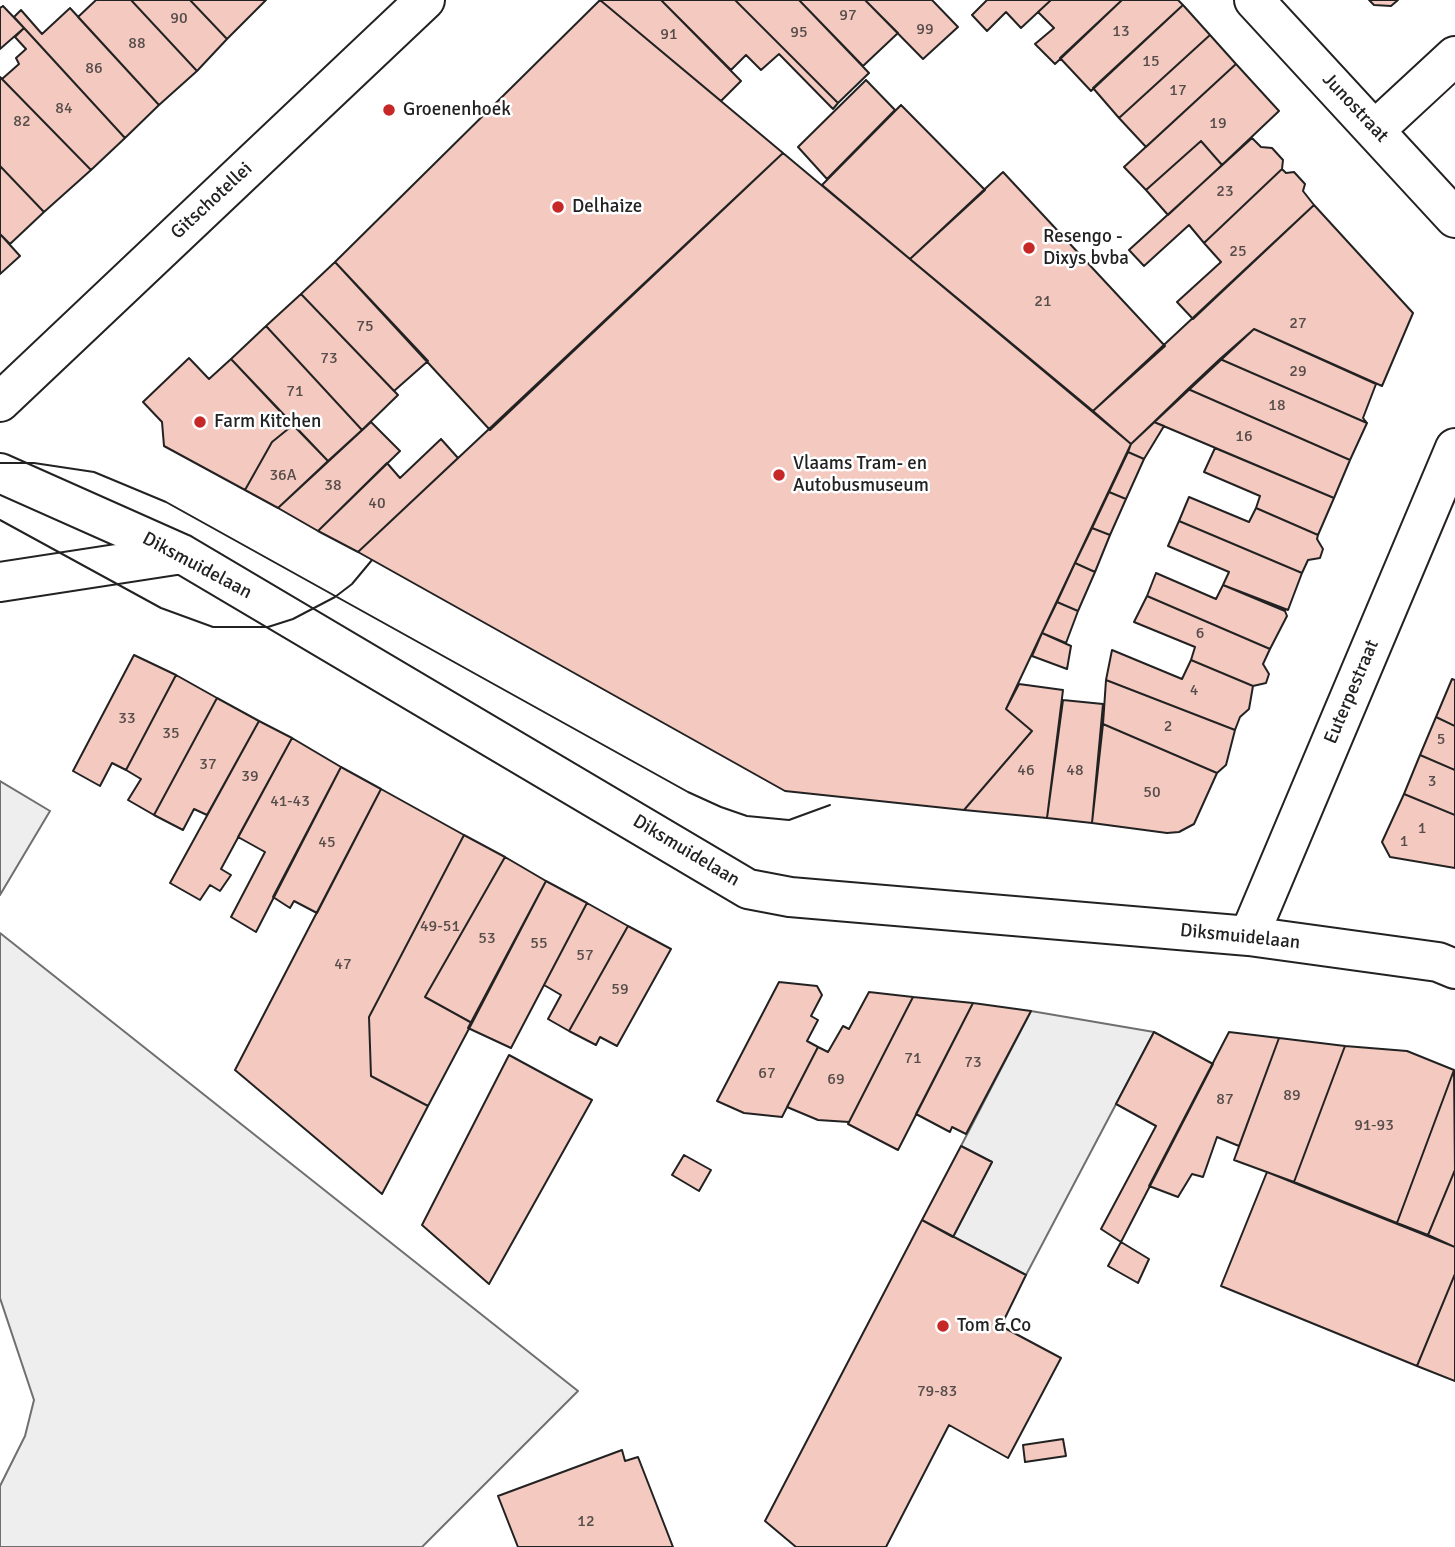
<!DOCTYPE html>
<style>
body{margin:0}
canvas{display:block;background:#fff}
</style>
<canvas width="1455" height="1547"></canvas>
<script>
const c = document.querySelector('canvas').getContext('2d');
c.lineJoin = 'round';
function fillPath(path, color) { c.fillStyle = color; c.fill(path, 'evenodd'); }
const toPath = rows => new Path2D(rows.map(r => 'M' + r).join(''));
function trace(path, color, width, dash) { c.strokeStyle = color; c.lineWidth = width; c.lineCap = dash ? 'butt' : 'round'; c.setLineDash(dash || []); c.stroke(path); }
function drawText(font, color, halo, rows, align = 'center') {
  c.font = font + ' Signika,sans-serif'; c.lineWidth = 5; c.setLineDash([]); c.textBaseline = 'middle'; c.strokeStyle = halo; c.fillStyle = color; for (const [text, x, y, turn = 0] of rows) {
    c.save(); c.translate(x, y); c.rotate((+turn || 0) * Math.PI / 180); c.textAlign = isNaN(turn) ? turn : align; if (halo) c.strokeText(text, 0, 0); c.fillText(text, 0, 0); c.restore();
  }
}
const green = toPath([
 [0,781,50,811,0,895,0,781],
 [0,933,578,1391,422,1547,0,1547,0,1486,25,1436,34,1400,0,1298,0,933]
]);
const parking = toPath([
 [1031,1011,1154,1032,1026,1275,953,1237,992,1162,961,1146,1031,1011]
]);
const building = toPath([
 [96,0,131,0,197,71,159,105,78,17,96,0],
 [131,0,190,0,227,39,197,71,131,0],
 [190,0,266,0,227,39,190,0],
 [600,0,783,153,490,430,335,262,600,0],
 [600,0,661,0,741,81,721,101,600,0],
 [661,0,735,0,838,103,833,109,779,54,761,70,746,55,731,70,661,0],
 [735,0,799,0,869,73,838,103,735,0],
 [799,0,865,0,898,33,863,66,799,0],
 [865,0,932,0,958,27,923,59,865,0],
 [987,0,1051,0,1021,28,1006,12,987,31,972,15,987,0],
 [1051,0,1122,0,1055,64,1035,44,1054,28,1038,12,1051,0],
 [1122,0,1178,0,1183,5,1091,91,1060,58,1122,0],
 [1369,0,1398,0,1391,6,1374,5,1369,0],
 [1183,5,1210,35,1119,118,1093,88,1183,5],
 [3,6,24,28,0,49,0,8,3,6],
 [70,8,159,105,125,138,14,17,21,10,42,34,70,8],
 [24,28,125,138,91,170,2,79,19,64,16,58,26,49,15,37,24,28],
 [1210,35,1236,64,1146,147,1119,118,1210,35],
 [1236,64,1279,111,1222,165,1201,141,1146,190,1124,167,1236,64],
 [0,77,91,170,44,212,0,166,0,77],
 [866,80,895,110,827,179,798,147,866,80],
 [901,105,985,190,910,259,822,185,901,105],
 [1252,138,1261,147,1272,148,1283,160,1282,169,1204,243,1189,225,1144,266,1129,250,1252,138],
 [1201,141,1222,165,1168,215,1146,190,1201,141],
 [783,153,1131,444,1006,709,1032,731,964,810,785,791,358,552,783,153],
 [0,166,44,212,10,244,0,234,0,166],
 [1282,169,1286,173,1294,172,1305,184,1303,191,1314,205,1193,319,1177,302,1221,262,1204,243,1282,169],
 [1003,172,1165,346,1093,411,910,259,1003,172],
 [1314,205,1413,313,1382,386,1254,329,1131,444,1093,411,1314,205],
 [0,234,20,256,0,274,0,234],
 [335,262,428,361,394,391,301,294,335,262],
 [301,294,398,395,362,430,266,326,301,294],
 [266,326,362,430,328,461,231,359,266,326],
 [1254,329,1376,384,1363,418,1367,423,1220,359,1254,329],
 [189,358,209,379,231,359,293,425,272,442,245,490,164,446,162,422,143,402,189,358],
 [1220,359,1367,423,1350,460,1188,389,1220,359],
 [1188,389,1350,460,1334,498,1154,422,1188,389],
 [371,422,400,451,318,531,278,508,371,422],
 [1154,422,1164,426,1144,459,1128,452,1131,444,1154,422],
 [293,425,328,461,278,508,245,490,272,442,293,425],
 [441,439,458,458,358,552,318,531,387,463,400,478,441,439],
 [1215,448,1334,498,1318,535,1256,508,1260,496,1204,472,1215,448],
 [1128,452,1144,459,1126,499,1109,492,1128,452],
 [1109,492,1126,499,1110,535,1092,528,1109,492],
 [1189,497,1249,522,1256,508,1318,535,1317,539,1323,549,1320,558,1308,560,1302,573,1179,521,1189,497],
 [1179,521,1302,573,1288,610,1223,585,1229,572,1168,546,1179,521],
 [1092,528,1110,535,1095,572,1075,563,1092,528],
 [1075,563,1095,572,1078,611,1057,602,1075,563],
 [1156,573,1216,599,1223,585,1285,611,1287,616,1270,649,1147,596,1156,573],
 [1147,596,1270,649,1263,664,1269,674,1266,683,1253,686,1191,660,1195,647,1134,622,1147,596],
 [1057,602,1078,611,1066,643,1042,633,1057,602],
 [1042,633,1071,646,1067,669,1032,656,1042,633],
 [1112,650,1182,679,1191,660,1253,686,1249,709,1240,717,1235,730,1106,680,1112,650],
 [134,655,176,675,126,770,112,763,100,786,73,771,134,655],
 [176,675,217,698,154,815,128,800,141,779,126,770,176,675],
 [1452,679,1455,680,1455,726,1436,717,1452,679],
 [1106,680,1235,730,1226,765,1217,773,1103,724,1106,680],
 [1019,684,1063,690,1047,818,964,810,1032,731,1006,709,1019,684],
 [217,698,259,721,207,815,194,809,183,830,154,815,217,698],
 [1063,700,1103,704,1092,823,1047,818,1063,700],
 [1436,717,1455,726,1455,770,1420,755,1436,717],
 [259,721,292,738,221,869,231,875,220,891,210,885,200,900,170,883,259,721],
 [1103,724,1217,773,1194,824,1179,832,1167,833,1092,823,1103,724],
 [292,738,341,767,256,932,231,917,265,852,238,837,292,738],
 [1420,755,1455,770,1455,815,1404,794,1420,755],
 [341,767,381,789,317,913,294,901,290,908,273,897,341,767],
 [381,789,464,835,369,1017,371,1076,428,1106,382,1194,235,1070,381,789],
 [1404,794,1455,815,1455,868,1390,857,1382,842,1404,794],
 [464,835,505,857,425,997,472,1023,428,1106,371,1076,369,1017,464,835],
 [505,857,546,881,472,1023,425,997,505,857],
 [546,881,587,903,511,1048,468,1028,546,881],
 [587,903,628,926,569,1031,548,1019,561,995,544,985,587,903],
 [628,926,671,949,617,1046,600,1037,596,1045,569,1031,628,926],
 [779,982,817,986,822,995,811,1016,818,1020,807,1041,818,1047,782,1117,744,1113,717,1101,779,982],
 [869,992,913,997,849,1122,818,1120,787,1107,818,1047,828,1052,843,1026,849,1029,869,992],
 [913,997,973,1003,898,1150,848,1124,913,997],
 [973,1003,1031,1011,966,1134,952,1127,950,1132,916,1114,973,1003],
 [1154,1032,1213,1064,1121,1242,1101,1229,1156,1126,1116,1104,1154,1032],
 [1229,1032,1279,1038,1239,1146,1217,1137,1203,1177,1192,1174,1178,1197,1149,1186,1229,1032],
 [1279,1038,1345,1046,1294,1182,1234,1160,1279,1038],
 [1345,1046,1407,1051,1454,1070,1397,1223,1294,1182,1345,1046],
 [509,1055,592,1100,489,1284,422,1225,509,1055],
 [1454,1070,1455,1170,1428,1235,1397,1223,1454,1070],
 [961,1146,992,1162,953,1237,922,1220,961,1146],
 [684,1155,711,1170,699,1191,672,1175,684,1155],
 [1455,1170,1455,1247,1428,1235,1455,1170],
 [1267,1172,1455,1247,1455,1274,1417,1366,1221,1286,1267,1172],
 [922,1220,1026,1275,1001,1326,1061,1358,1008,1458,949,1425,886,1547,796,1547,765,1521,922,1220],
 [1121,1242,1149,1259,1138,1283,1108,1266,1121,1242],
 [1455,1274,1455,1381,1417,1366,1455,1274],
 [1063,1439,1066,1456,1025,1462,1023,1445,1063,1439],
 [622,1450,625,1461,638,1457,673,1547,518,1547,498,1496,622,1450]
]);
const minor = toPath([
 [1254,0,1455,218],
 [1375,130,1455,56],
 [0,402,425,0],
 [0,473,182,554,748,889,790,897,1249,936,1438,962,1455,969],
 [0,582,182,554],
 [1249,936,1455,448]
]);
const tram = toPath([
 [0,463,34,463,94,472,166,502,688,792,721,807,747,816,789,820,830,805],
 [0,520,161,608,213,627,268,627,293,619,335,597,352,584,372,560]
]);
const markers = [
 [389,110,7,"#c62828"],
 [558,207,7,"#c62828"],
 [1029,248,7,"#c62828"],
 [200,422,7,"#c62828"],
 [779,475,7,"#c62828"],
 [943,1326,7,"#c62828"]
];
const numberNames = [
 ["97",848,16],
 ["90",179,19],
 ["99",925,30],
 ["13",1121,32],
 ["95",799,33],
 ["91",669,35],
 ["88",137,44],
 ["15",1151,62],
 ["86",94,69],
 ["17",1178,91],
 ["84",64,109],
 ["82",22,122],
 ["19",1218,124],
 ["23",1225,192],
 ["25",1238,252],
 ["21",1043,302],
 ["27",1298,324],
 ["75",365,327],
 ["73",329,359],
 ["29",1298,372],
 ["71",295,392],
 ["18",1277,406],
 ["16",1244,437],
 ["36A",283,476],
 ["38",333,486],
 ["40",377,504],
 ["6",1200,634],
 ["4",1194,691],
 ["33",127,719],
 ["2",1168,727],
 ["35",171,734],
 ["5",1441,740],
 ["37",208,765],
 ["46",1026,771],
 ["48",1075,771],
 ["39",250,777],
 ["3",1432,782],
 ["50",1152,793],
 ["41-43",290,802],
 ["1",1422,829],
 ["1",1404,842],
 ["45",327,843],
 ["49-51",440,927],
 ["53",487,939],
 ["55",539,944],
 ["57",585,956],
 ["47",343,965],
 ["59",620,990],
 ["71",913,1059],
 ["73",973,1063],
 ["67",767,1074],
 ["69",836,1080],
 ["89",1292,1096],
 ["87",1225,1100],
 ["91-93",1374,1126],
 ["79-83",937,1392],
 ["12",586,1522]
];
const streetNames = [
 ["Junostraat",1355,108,47],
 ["Gitschotellei",212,201,-43],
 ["Diksmuidelaan",197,566,28],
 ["Euterpestraat",1352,692,-67],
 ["Diksmuidelaan",686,851,31],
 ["Diksmuidelaan",1240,937,6]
];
const poiNames = [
 ["Groenenhoek",403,110],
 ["Delhaize",572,207],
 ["Resengo -",1043,237],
 ["Dixys bvba",1043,259],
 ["Farm Kitchen",214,422],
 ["Vlaams Tram- en",793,464],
 ["Autobusmuseum",793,486],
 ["Tom & Co",957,1326]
];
fillPath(green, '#eee');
trace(green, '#6f6f6f', 2);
fillPath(parking, '#ededed');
trace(parking, '#6f6f6f', 2);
fillPath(building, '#f3c9c0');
trace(building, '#222', 2);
trace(minor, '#222', 42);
trace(minor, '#fff', 38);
trace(tram, '#222', 2);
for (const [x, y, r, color] of markers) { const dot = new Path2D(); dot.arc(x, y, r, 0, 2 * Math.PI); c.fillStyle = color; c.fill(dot); trace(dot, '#fff', 2.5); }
drawText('16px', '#564c4a', null, numberNames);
drawText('19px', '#222', '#fff', streetNames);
drawText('19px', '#222', '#fff', poiNames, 'left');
</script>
